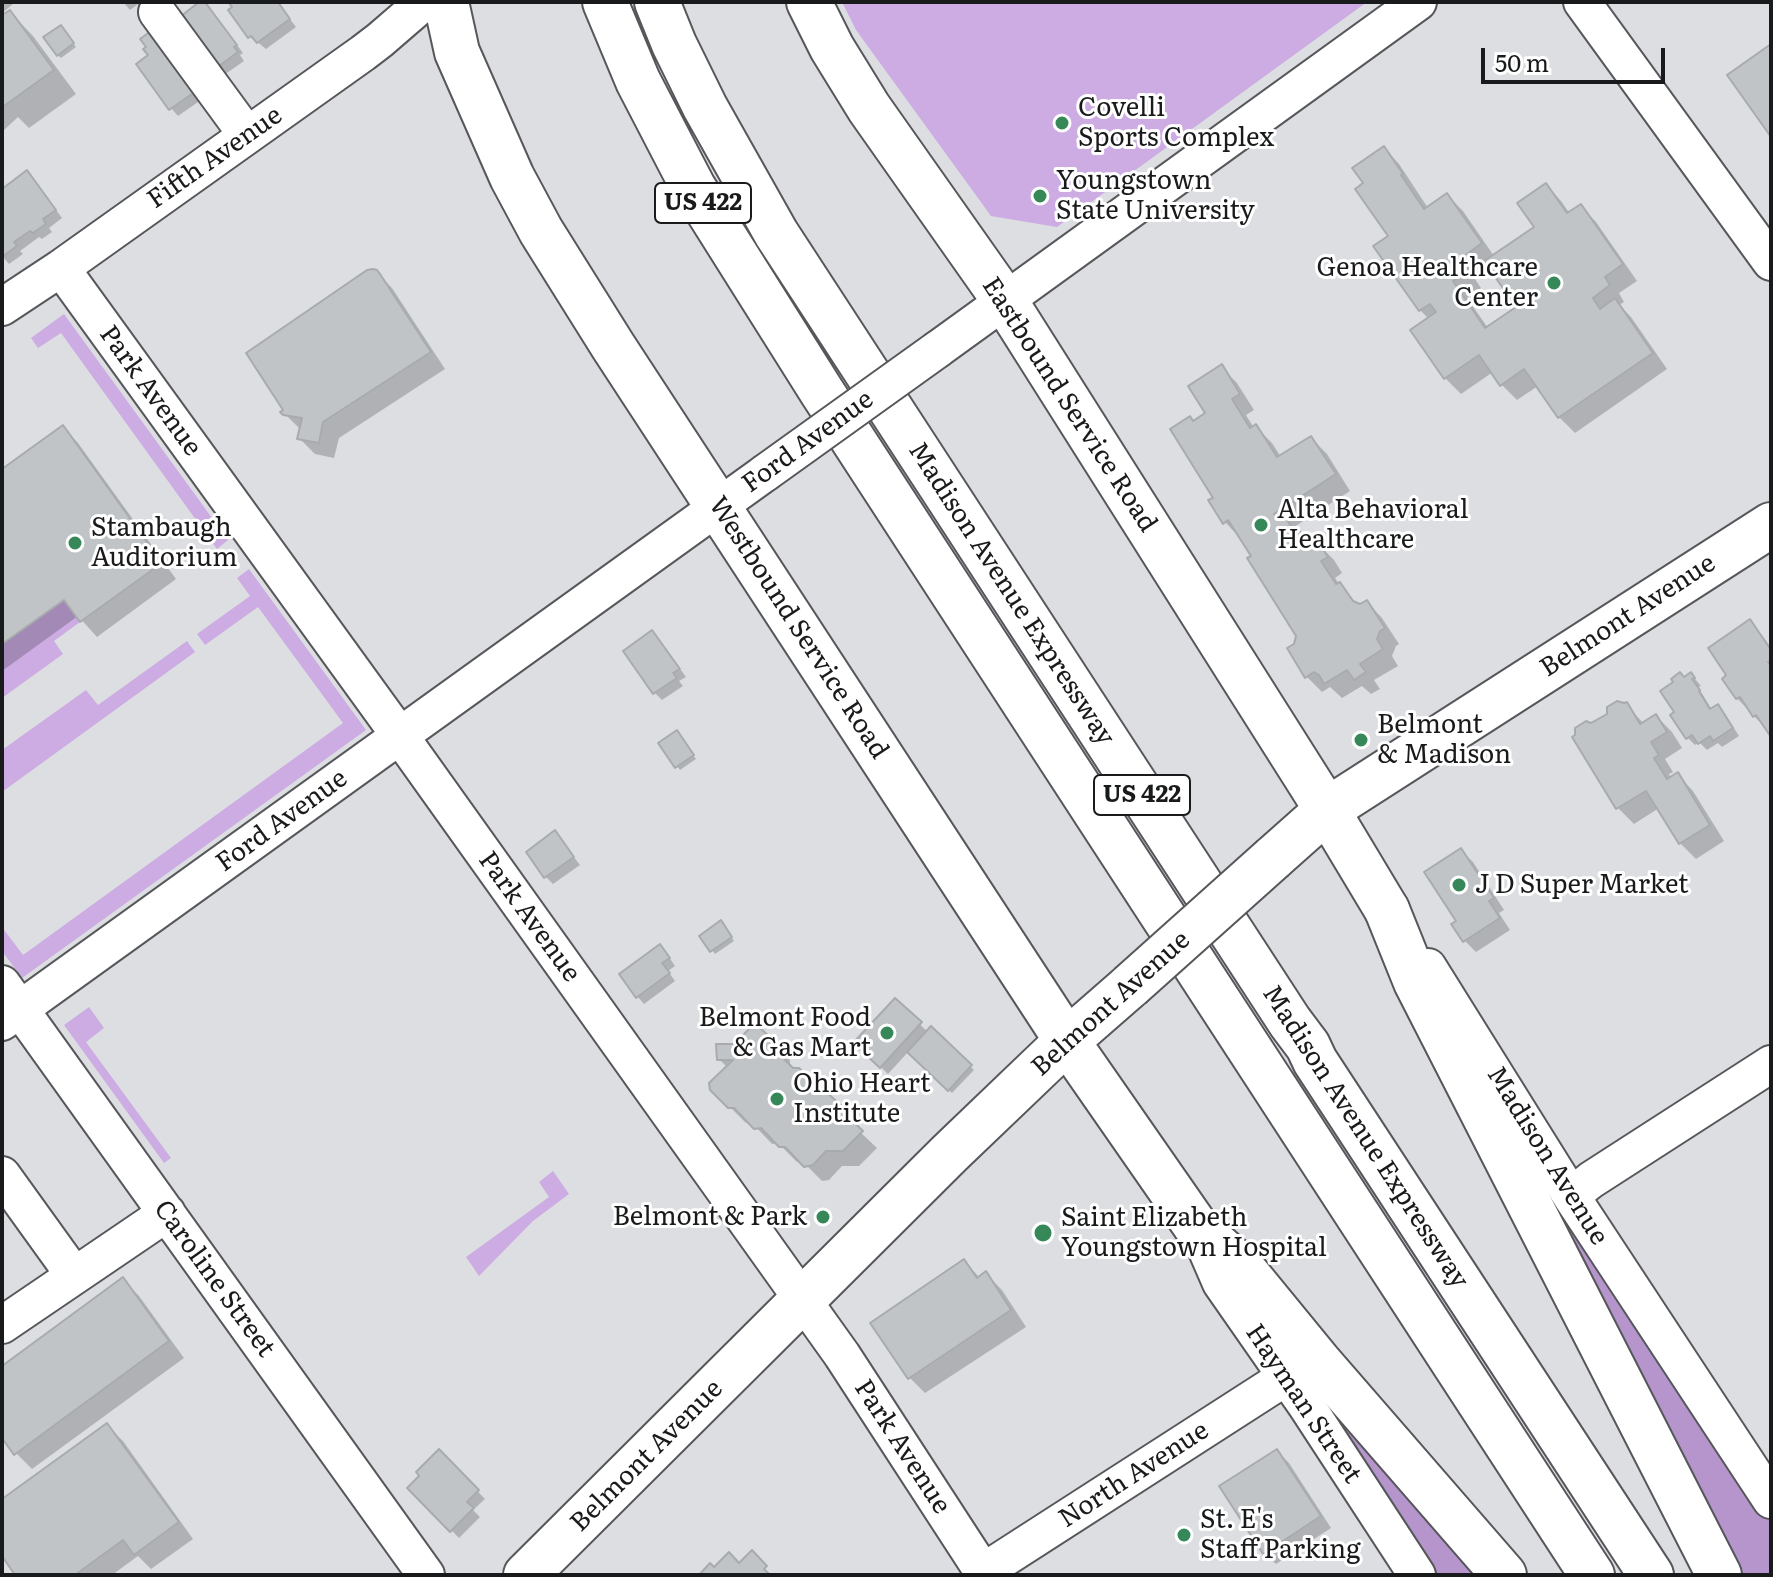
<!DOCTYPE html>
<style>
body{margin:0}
#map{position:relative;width:1773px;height:1577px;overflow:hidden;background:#dddee2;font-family:Literata,serif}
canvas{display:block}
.frame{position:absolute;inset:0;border:4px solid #191a1b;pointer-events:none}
.scale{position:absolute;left:1481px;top:48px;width:184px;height:36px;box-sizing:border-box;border:4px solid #191a1b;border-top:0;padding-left:10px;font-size:24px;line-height:28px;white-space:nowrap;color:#191a1b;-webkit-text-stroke:6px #fff;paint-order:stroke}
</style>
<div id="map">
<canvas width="1773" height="1577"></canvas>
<div class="frame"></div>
<div class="scale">50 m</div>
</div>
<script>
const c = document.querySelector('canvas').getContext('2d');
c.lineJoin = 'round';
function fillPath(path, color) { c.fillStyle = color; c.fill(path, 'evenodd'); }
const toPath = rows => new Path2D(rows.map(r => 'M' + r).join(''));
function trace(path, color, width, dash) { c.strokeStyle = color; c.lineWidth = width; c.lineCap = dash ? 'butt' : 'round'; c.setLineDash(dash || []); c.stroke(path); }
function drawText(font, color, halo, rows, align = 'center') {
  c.font = font + ' Literata,serif'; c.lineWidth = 6; c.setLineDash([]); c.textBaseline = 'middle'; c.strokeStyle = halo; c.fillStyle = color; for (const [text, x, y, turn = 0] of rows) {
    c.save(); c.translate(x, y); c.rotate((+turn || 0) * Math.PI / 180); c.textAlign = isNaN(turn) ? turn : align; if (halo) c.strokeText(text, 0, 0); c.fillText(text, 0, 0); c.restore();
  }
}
const green = toPath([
 [842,2,1367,2,1057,227,991,216,856,30],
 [64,314,228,540,217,549,61,333,38,348,31,338],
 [249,569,366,730,22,978,2,951,2,927,23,955,343,723,258,607,205,645,197,634,250,596,237,578],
 [64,600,80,622,54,641,63,654,2,698,2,644],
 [187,641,195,652,2,792,2,750,86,690,98,705],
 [89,1007,104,1028,86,1042,171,1158,164,1163,64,1025],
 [553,1171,569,1194,533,1221,479,1276,466,1257,549,1197,539,1182]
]);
const forest = toPath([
 [1434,977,1771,1500,1771,1575,1719,1575],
 [1302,1375,1504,1575,1417,1575]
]);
const shadow = toPath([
 [2,2,11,2,13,4,2,13],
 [123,2,141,2,130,10],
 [203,2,210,9,243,53,240,55,244,61,224,75,208,65],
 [230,2,277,2,296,27,266,49,250,36],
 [10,12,33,36,76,94,29,128,18,117,4,130,2,130,2,18],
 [63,30,76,47,61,58,58,55],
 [149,47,208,95,178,116,171,108],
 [1384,148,1399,164,1428,208,1447,195,1463,211,1494,256,1536,228,1546,185,1561,201,1570,214,1581,206,1596,222,1637,281,1619,293,1624,302,1619,305,1631,317,1667,369,1575,433,1559,417,1538,386,1517,400,1501,384,1493,372,1461,394,1445,378,1412,331,1429,319,1420,310,1391,237,1366,184],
 [1489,265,1518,307,1488,328,1467,298,1481,288,1473,276],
 [34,180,62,218,49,228,52,232,42,239,39,237,20,251,23,254,9,264,2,256,2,191],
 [376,272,392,288,445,369,339,438,334,458,315,454,299,438,301,430,283,412],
 [1221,367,1237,383,1254,410,1246,415,1254,428,1256,427,1272,443,1281,457,1311,438,1327,454,1350,491,1294,527,1314,547,1318,544,1334,560,1342,573,1335,578,1339,584,1360,607,1367,602,1382,618,1399,644,1396,646,1392,656,1398,666,1374,680,1380,689,1371,694,1362,686,1342,698,1330,687,1322,692,1306,676,1296,645,1298,636,1254,556,1240,538,1225,522,1216,498,1194,423,1208,414],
 [62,427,78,443,176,579,97,637,78,616,2,671,2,471],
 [1749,622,1761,634,1771,648,1771,734,1737,698],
 [652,632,659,640,686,677,679,681,683,686,662,700,655,693,625,651],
 [1691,674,1701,686,1698,687,1712,710,1717,707,1725,714,1739,736,1722,747,1718,743,1707,750,1699,742,1695,745,1688,738,1684,679],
 [1626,704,1644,724,1656,716,1672,732,1682,748,1665,759,1673,772,1669,774,1671,779,1678,775,1693,791,1724,841,1696,859,1680,843,1659,808,1634,824,1618,808,1575,737,1591,725],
 [680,736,696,759,680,770,661,744],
 [555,833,580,865,553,884,546,877],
 [1461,851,1473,862,1504,910,1499,913,1510,930,1476,952,1465,941,1454,924,1458,921],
 [724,926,734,941,715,954,702,936],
 [667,954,675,966,668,971,675,981,644,1004,637,996],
 [895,1001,928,1032,931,1029,974,1070,952,1093,909,1051,888,1074,856,1043],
 [755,1026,790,1060,790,1067,844,1111,860,1127,858,1130,877,1148,859,1166,842,1166,829,1180,822,1181,803,1162,797,1162,778,1143,772,1144,752,1123,746,1123,712,1089,728,1068,719,1059],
 [964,1261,980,1278,986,1274,1002,1290,1026,1327,925,1393,910,1378],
 [123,1280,139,1296,184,1358,32,1469,16,1453,2,1434,2,1368],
 [107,1426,123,1441,193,1539,151,1569,138,1556,112,1575,18,1575,2,1553,2,1502],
 [1277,1451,1289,1463,1331,1528,1276,1564,1264,1552],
 [439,1452,485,1499,473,1510,480,1517,459,1538,410,1488]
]);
const building = toPath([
 [199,2,205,2,237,45,234,47,238,52,215,69,180,17,199,2],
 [228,2,278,2,290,19,257,43,251,36,248,38,228,10,232,7,228,2],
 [10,10,54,70,4,106,2,104,2,15,10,10],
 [61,25,74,43,57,56,43,37,61,25],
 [155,28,202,87,169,110,136,64,148,55,143,49,146,47,140,39,155,28],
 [1771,44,1771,137,1727,75,1771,44],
 [1384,146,1403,174,1401,175,1424,209,1447,193,1482,243,1459,260,1467,271,1453,281,1485,328,1516,307,1484,261,1534,227,1517,203,1546,183,1567,213,1581,204,1623,264,1605,277,1610,285,1593,298,1600,309,1615,298,1653,353,1558,418,1524,369,1500,386,1479,355,1444,379,1410,330,1436,312,1430,304,1419,311,1373,246,1388,236,1355,189,1363,183,1352,168,1384,146],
 [27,170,56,210,43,219,46,224,33,233,30,231,14,242,17,246,2,257,2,189,27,170],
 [373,269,377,270,380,274,431,352,323,422,319,443,297,439,302,418,283,415,280,412,283,410,246,353,367,270,373,269],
 [1222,364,1240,394,1232,399,1250,428,1256,424,1277,457,1311,436,1336,474,1274,514,1276,517,1283,513,1293,530,1297,527,1310,547,1318,542,1328,557,1321,561,1336,584,1340,582,1353,601,1360,604,1367,600,1385,628,1380,631,1377,639,1383,649,1360,664,1366,672,1354,680,1347,670,1324,684,1319,675,1314,672,1305,678,1287,648,1294,644,1296,636,1247,558,1251,556,1228,520,1223,524,1208,500,1213,498,1170,429,1190,416,1193,421,1205,413,1188,386,1222,364],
 [63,425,162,563,80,622,64,600,2,644,2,469,63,425],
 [1750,619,1771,650,1771,660,1768,662,1771,666,1771,737,1756,715,1753,717,1740,697,1736,699,1722,679,1726,675,1708,648,1750,619],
 [652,630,680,669,673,673,677,678,653,694,623,651,652,630],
 [1680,672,1684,677,1691,672,1695,678,1692,679,1700,690,1699,691,1710,709,1718,704,1733,728,1713,741,1710,736,1698,744,1692,735,1686,739,1670,715,1674,712,1660,691,1673,682,1671,679,1680,672],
 [1617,701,1624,703,1627,702,1640,724,1656,714,1667,732,1651,742,1659,755,1654,758,1667,779,1678,772,1710,825,1679,844,1646,791,1616,809,1572,737,1575,735,1575,728,1586,721,1591,723,1607,714,1607,707,1617,701],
 [677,730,694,755,675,768,658,743,677,730],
 [555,830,574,857,544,878,526,852,555,830],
 [1461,848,1494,898,1489,901,1500,918,1463,942,1451,924,1456,921,1424,872,1461,848],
 [721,920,732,937,710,952,699,936,721,920],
 [660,944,670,958,662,963,670,973,636,998,619,974,660,944],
 [895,998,922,1022,880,1068,853,1043,895,998],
 [755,1023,775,1042,775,1050,793,1068,799,1068,819,1088,822,1088,845,1109,844,1113,863,1131,843,1151,826,1151,813,1165,804,1167,785,1147,779,1147,761,1128,754,1129,734,1108,728,1108,710,1090,709,1083,733,1060,717,1060,716,1044,734,1044,755,1023],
 [931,1026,972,1065,948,1091,907,1052,931,1026],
 [964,1259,977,1278,986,1271,1011,1310,908,1379,870,1323,964,1259],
 [123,1277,169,1341,14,1455,2,1438,2,1366,123,1277],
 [107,1423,179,1522,134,1555,123,1540,75,1575,15,1575,2,1556,2,1499,107,1423],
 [439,1449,479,1490,467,1502,474,1508,450,1532,407,1488,419,1476,416,1472,439,1449],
 [1277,1449,1321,1516,1263,1554,1219,1486,1277,1449],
 [752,1550,767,1566,764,1569,770,1575,699,1575,710,1563,714,1567,729,1552,739,1563,752,1550]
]);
const minor = toPath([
 [1582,2,1771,262],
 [157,12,247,135],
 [61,268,400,736,842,1355,985,1575],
 [2,307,61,268,363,53,380,40,424,2],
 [938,349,1418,2],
 [1428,967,1571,1196,1771,1500],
 [2,984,426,1575],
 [2,1022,765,473],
 [2,1175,74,1275],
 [1571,1196,1591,1180,1771,1064],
 [1198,1230,1221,1283,1306,1405,1417,1575],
 [2,1325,167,1213],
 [983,1572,1286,1377]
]);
const major = toPath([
 [446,2,457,52,512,177,541,231,613,346,1067,1041,1197,1228],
 [809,2,832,48,869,108,1005,301,1327,810,1387,910],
 [1273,858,1327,810,1771,525],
 [526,1575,950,1153,1067,1041,1130,986]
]);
const highway = toPath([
 [605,2,638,81,693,187,822,392,1592,1575],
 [657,2,674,44,705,107,776,233,1290,1022,1308,1046,1315,1061,1651,1575],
 [1387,910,1416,982,1719,1575],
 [1197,1228,1242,1268,1319,1362,1504,1575]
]);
const minorBridge = toPath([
 [765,473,938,349]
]);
const majorBridge = toPath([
 [1130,986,1273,858]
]);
const markers = [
 [1062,123,8,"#368859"],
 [1040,196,8,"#368859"],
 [1554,283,8,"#368859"],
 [1261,525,8,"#368859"],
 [75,543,8,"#368859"],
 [1361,740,8,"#368859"],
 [1459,885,8,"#368859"],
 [887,1033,8,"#368859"],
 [777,1099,8,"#368859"],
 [823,1217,8,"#368859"],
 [1043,1233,10,"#368859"],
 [1184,1535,8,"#368859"]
];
const shields = [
 [703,203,96],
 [1142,795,96]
];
const shieldNames = [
 ["US 422",703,203],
 ["US 422",1142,795]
];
const poiNames = [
 ["Covelli",1078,108],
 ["Sports Complex",1078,138],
 ["Youngstown",1056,181],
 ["State University",1056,211],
 ["Genoa Healthcare",1538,268,"right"],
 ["Center",1538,298,"right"],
 ["Alta Behavioral",1277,510],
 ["Healthcare",1277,540],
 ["Stambaugh",91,528],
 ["Auditorium",91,558],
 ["Belmont",1377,725],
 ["& Madison",1377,755],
 ["J D Super Market",1475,885],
 ["Belmont Food",871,1018,"right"],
 ["& Gas Mart",871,1048,"right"],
 ["Ohio Heart",793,1084],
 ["Institute",793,1114],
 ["Belmont & Park",807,1217,"right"],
 ["Saint Elizabeth",1061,1218],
 ["Youngstown Hospital",1061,1248],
 ["St. E's",1200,1520],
 ["Staff Parking",1200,1550]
];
const streetNames = [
 ["Fifth Avenue",215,158,-35],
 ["Park Avenue",150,391,54],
 ["Eastbound Service Road",1069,405,57],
 ["Ford Avenue",808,442,-36],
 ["Madison Avenue Expressway",1011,594,57],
 ["Belmont Avenue",1628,616,-33],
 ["Westbound Service Road",798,628,57],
 ["Ford Avenue",282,821,-36],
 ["Park Avenue",529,917,54],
 ["Belmont Avenue",1111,1004,-42],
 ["Madison Avenue Expressway",1365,1137,57],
 ["Madison Avenue",1547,1156,58],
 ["Caroline Street",214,1279,54],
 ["Hayman Street",1303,1404,56],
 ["Park Avenue",902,1447,57],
 ["Belmont Avenue",647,1456,-45],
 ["North Avenue",1134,1475,-33]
];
fillPath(green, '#ccace3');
fillPath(forest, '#b595cb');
fillPath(shadow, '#0003');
fillPath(building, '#c1c4c6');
trace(building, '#a8abae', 2);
trace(minor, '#56575a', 40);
trace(major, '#56575a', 48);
trace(highway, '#56575a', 48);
trace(minor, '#fff', 36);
trace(major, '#fff', 44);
trace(highway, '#fff', 44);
trace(minorBridge, '#56575a', 40, []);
trace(majorBridge, '#56575a', 48, []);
trace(minorBridge, '#fff', 36);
trace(majorBridge, '#fff', 44);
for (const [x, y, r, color] of markers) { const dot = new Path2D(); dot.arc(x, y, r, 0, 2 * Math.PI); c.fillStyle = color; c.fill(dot); trace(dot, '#fff', 3); }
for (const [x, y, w] of shields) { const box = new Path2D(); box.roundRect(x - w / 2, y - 20, w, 40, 6); c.fillStyle = '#fff'; c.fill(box); trace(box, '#191a1b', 2); }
drawText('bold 24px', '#191a1b', null, shieldNames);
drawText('26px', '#191a1b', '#fff', poiNames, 'left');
drawText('26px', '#191a1b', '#fff', streetNames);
</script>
